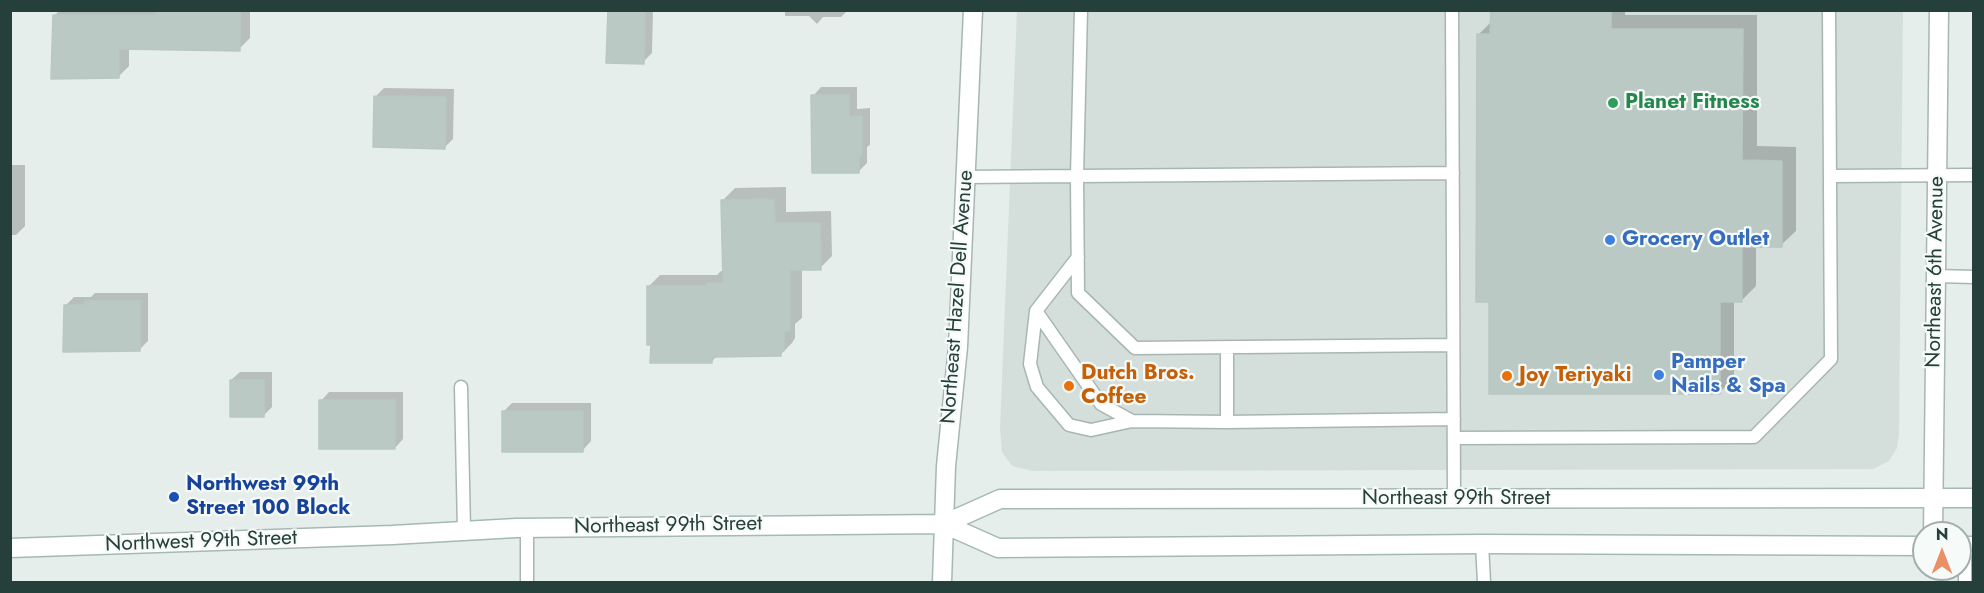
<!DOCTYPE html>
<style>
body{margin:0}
#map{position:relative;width:1984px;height:593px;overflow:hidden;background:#e6eeeb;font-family:Jost,sans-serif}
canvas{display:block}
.frame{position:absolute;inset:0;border:12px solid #253f3a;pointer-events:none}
.north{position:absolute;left:1912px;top:521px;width:60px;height:60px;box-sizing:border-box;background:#f6faf8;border:2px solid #a2afac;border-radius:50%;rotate:0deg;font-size:16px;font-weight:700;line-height:24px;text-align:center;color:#253f3a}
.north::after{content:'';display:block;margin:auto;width:21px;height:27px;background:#eb8f67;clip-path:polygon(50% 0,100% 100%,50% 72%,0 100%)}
</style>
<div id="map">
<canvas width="1984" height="593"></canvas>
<div class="frame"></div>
<div class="north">N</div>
</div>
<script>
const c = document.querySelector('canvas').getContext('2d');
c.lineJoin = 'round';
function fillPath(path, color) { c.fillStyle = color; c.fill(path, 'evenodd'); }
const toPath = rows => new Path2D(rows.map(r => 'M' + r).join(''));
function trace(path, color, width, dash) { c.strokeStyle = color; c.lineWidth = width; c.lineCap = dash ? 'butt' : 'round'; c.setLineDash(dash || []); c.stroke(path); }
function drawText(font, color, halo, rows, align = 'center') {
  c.font = font + ' Jost,sans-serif'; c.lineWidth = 4.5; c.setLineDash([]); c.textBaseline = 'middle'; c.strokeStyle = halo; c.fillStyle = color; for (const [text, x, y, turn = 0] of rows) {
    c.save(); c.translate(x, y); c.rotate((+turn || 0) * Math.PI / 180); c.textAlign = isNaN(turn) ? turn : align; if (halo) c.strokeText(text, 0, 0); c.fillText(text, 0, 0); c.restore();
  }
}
const built = toPath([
 [1017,11,1903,11,1899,435,1897,448,1889,461,1873,469,1033,471,1012,466,1002,452,1000,428]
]);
const shadow = toPath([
 [60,10,250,10,250,38,239,49,129,48,129,66,118,77,54,16],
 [609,10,653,10,652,53,643,62],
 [785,10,848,10,841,17,823,17,817,24,809,16,785,16],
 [1492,10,1625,10,1625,15,1757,15,1757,146,1796,147,1796,231,1781,245,1756,245,1756,286,1741,301,1734,301,1734,378,1719,393,1491,301,1478,35,1492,21],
 [821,87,857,87,857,109,870,108,870,145,867,147,867,163,859,171,813,96],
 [384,88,454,89,453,139,444,148,376,96],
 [10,165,25,165,25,226,16,235,10,235],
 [786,187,786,212,831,211,832,256,820,268,802,268,802,318,795,324,795,338,792,343,780,355,718,355,711,362,648,287,660,275,717,275,721,271,724,271,723,200,735,188],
 [95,293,148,293,148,341,139,350,65,306,74,297,91,297],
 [240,372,272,372,272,407,263,416,231,380],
 [329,392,403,392,403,439,395,448,321,401],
 [512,403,591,403,591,441,583,450,504,411]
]);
const building = toPath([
 [156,10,240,10,240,51,119,49,119,78,51,79,53,15,156,15,156,10],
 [608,10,645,10,644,64,606,63,608,10],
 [1491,10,1611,10,1611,29,1743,29,1742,160,1782,161,1782,247,1742,247,1742,302,1720,302,1720,394,1489,394,1489,302,1476,302,1477,34,1490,34,1491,10],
 [811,95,849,95,849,117,862,116,862,155,859,155,859,173,812,173,811,95],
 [374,96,446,97,445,149,373,147,374,96],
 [774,199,775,223,820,223,821,270,790,270,790,331,784,331,784,351,781,351,781,356,712,357,712,363,650,363,651,345,647,345,647,286,707,286,707,283,723,283,721,200,774,199],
 [85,301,140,301,140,351,63,352,64,305,85,305,85,301],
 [230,380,264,380,264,417,230,417,230,380],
 [319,400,395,400,395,449,319,449,319,400],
 [502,411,583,411,583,452,502,452,502,411]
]);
const service = toPath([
 [1081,10,1077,176,1453,173],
 [1452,10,1454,499],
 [1830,176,1974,175],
 [966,177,1077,176,1078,293,1135,348,1453,345],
 [1078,257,1036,311,1030,364,1037,387,1069,425,1091,430,1132,421,1227,422],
 [1936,276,1974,277],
 [1036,311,1101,404,1132,421],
 [1227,347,1227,422,1454,419],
 [461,387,464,531],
 [1454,438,1754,437,1831,359,1829,10],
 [1482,544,1484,582],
 [1965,546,1965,582],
 [527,582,527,528]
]);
const minor = toPath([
 [1933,533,1939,10]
]);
const tertiary = toPath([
 [944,524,946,466,958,347,973,10]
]);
const secondary = toPath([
 [944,524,998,548,1482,544,1924,546],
 [1960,546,1974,546],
 [10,548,392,535,516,528,944,524,1000,499,1974,498],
 [942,582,944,524]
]);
const markers = [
 [1613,103,6,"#2e9e5b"],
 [1610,240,6,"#3f7fe0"],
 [1659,375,6,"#3f7fe0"],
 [1507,376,6,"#e8710a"],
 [1069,386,6,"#e8710a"],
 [174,497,6,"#1a4fb4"]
];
const leisureNames = [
 ["Planet Fitness",1625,103]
];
const shopNames = [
 ["Grocery Outlet",1622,240],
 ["Pamper",1671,363],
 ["Nails & Spa",1671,387]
];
const streetNames = [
 ["Northeast 6th Avenue",1936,272,-89],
 ["Northeast Hazel Dell Avenue",958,297,-86],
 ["Northeast 99th Street",1456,499],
 ["Northeast 99th Street",668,526,-1],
 ["Northwest 99th Street",201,542,-2]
];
const foodNames = [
 ["Dutch Bros.",1081,374],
 ["Coffee",1081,398],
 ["Joy Teriyaki",1519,376]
];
const transitNames = [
 ["Northwest 99th",186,485],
 ["Street 100 Block",186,509]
];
fillPath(built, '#d4deda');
fillPath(shadow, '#0003');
fillPath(building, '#bbc9c4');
trace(building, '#b8c7c2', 1.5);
trace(service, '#a8b6b2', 15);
trace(minor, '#a8b6b2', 21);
trace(tertiary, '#a8b6b2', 21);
trace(secondary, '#a5b9b3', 21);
trace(service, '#fff', 12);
trace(minor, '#fff', 18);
trace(tertiary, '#fff', 18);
trace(secondary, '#fff', 18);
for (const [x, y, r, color] of markers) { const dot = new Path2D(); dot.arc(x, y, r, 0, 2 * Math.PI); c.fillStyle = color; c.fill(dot); trace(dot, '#f6faf8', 2); }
drawText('bold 21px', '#27864d', '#f6faf8', leisureNames, 'left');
drawText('bold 21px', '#366cbe', '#f6faf8', shopNames, 'left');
drawText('21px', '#253f3a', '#f6faf8', streetNames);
drawText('bold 21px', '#c56008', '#f6faf8', foodNames, 'left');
drawText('bold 21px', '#164399', '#f6faf8', transitNames, 'left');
</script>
